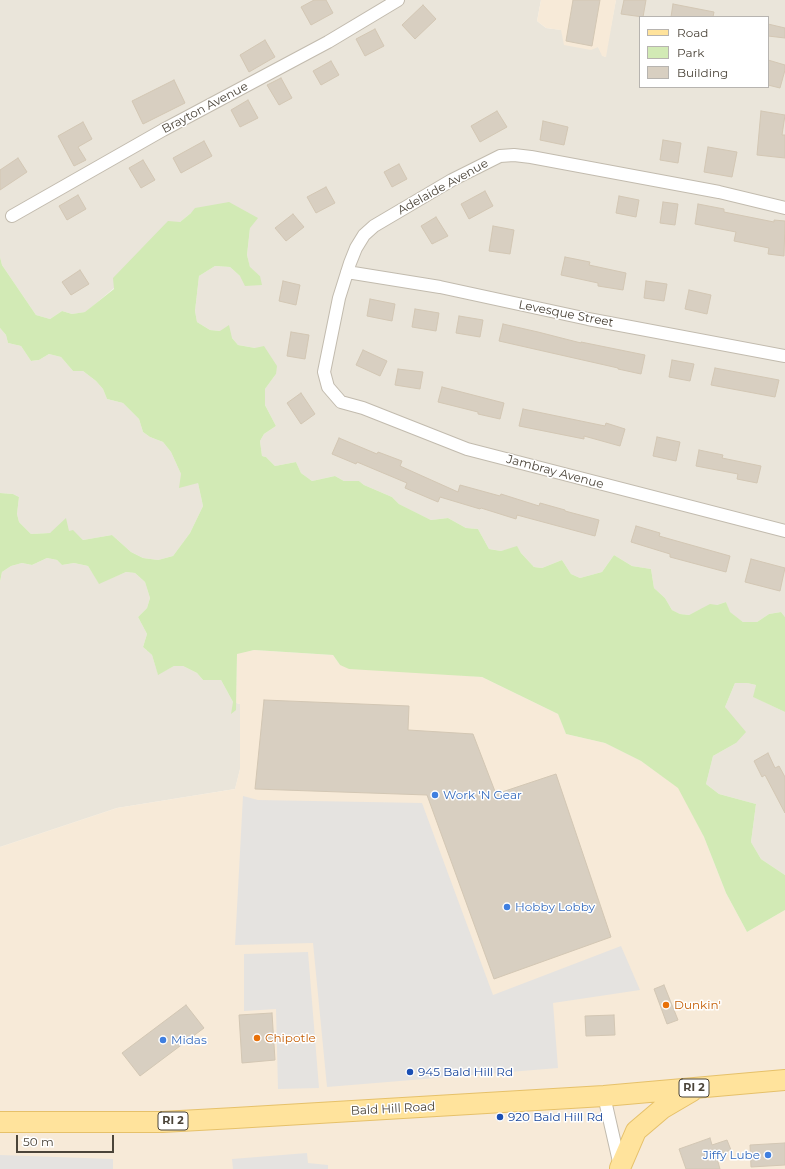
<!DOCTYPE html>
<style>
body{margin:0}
#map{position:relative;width:785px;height:1169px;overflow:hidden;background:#f6f3ec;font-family:Montserrat,sans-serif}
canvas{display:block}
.legend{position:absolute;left:639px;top:16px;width:130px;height:72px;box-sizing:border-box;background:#fff;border:1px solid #b7b4b0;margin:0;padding:5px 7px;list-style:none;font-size:12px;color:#4b4439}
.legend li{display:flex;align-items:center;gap:8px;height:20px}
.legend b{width:20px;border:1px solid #b7b4b0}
.scale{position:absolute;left:16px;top:1135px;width:98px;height:18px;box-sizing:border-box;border:2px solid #4b4439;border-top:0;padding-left:5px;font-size:12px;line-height:14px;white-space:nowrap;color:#4b4439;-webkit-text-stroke:3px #fff;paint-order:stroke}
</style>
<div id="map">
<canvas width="785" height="1169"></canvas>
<ul class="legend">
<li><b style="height:5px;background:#ffe39c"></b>Road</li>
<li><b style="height:11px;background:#d2eab5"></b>Park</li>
<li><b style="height:11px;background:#d8cfc1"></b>Building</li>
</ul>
<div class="scale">50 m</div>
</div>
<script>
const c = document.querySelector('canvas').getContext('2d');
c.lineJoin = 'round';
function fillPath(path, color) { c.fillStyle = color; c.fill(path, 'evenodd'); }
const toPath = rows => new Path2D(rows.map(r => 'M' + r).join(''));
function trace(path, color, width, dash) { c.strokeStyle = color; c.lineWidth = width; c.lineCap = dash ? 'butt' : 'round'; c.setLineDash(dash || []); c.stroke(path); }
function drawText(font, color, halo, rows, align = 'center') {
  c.font = font + ' Montserrat,sans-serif'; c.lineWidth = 3; c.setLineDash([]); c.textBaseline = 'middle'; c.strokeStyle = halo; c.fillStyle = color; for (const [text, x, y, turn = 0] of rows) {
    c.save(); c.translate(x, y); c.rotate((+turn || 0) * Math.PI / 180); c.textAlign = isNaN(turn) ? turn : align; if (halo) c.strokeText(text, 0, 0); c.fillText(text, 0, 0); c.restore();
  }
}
const residential = toPath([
 [0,0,541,0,537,21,546,28,562,30,598,47,605,57,616,0,785,0,785,617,781,612,769,614,757,622,743,622,729,612,726,602,717,605,710,605,689,615,680,614,672,610,665,598,654,588,651,569,632,566,614,555,602,572,580,578,571,574,562,560,542,568,534,567,521,553,517,547,501,551,489,549,478,529,466,528,448,518,431,520,399,504,392,497,364,485,359,481,344,481,335,476,312,481,301,473,296,462,275,466,266,457,262,456,260,441,264,434,276,426,265,405,265,389,276,374,255,348,238,345,232,338,220,331,210,330,197,322,195,311,199,276,215,266,230,267,240,276,260,276,250,268,247,255,250,228,191,213,180,222,114,288,86,312,72,314,62,311,50,319,36,315,2,265,0,257],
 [640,17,768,17,768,87,640,87],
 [0,328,6,335,8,343,21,346,31,361,39,360,49,354,61,357,73,371,83,371,96,381,103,389,107,399,123,403,139,419,143,432,150,437,163,442,171,452,181,474,198,483,203,506,190,533,173,556,158,560,143,558,131,552,112,535,83,540,73,531,50,533,31,534,19,522,17,514,19,497,13,494,0,493],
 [47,558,57,560,62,565,74,563,88,566,99,583,126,572,135,573,145,582,150,598,147,608,138,617,147,634,143,647,152,655,158,674,174,666,183,666,197,673,203,680,221,680,233,702,240,704,240,769,235,789,117,808,0,847,0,582,2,572,11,566,22,563,32,565],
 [735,683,747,683,756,685,754,697,785,712,785,875,761,859,751,842,756,804,719,794,706,784,713,756,736,743,725,707]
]);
const commercial = toPath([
 [541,0,616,0,606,57,602,56,598,47,591,50,564,45,561,30,546,28,537,21],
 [254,650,333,655,340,665,482,677,558,714,566,734,605,743,641,761,679,788,704,837,726,893,747,932,785,910,785,1169,0,1169,0,847,117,808,235,789,240,769,240,704,236,703,237,653]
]);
const green = toPath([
 [229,202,258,218,250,228,247,255,250,267,260,276,262,285,245,286,240,276,230,267,215,266,199,276,195,311,197,322,210,330,220,331,229,325,232,338,238,345,255,348,264,346,277,366,276,374,265,389,265,405,276,426,264,434,260,441,262,456,266,457,275,466,296,462,301,473,312,481,335,476,344,481,359,481,364,485,392,497,399,504,431,520,448,518,466,528,478,529,489,549,501,551,517,546,521,553,534,567,542,568,562,560,571,574,580,578,602,572,614,555,632,566,651,569,654,588,665,598,672,610,680,614,689,615,710,604,717,605,726,602,730,612,743,622,757,622,769,614,781,612,785,617,785,712,753,697,756,685,747,683,735,683,725,707,746,732,736,743,713,756,706,784,719,794,756,804,751,842,761,859,785,875,785,910,747,932,726,893,704,837,678,788,641,761,605,743,566,734,558,714,482,677,349,669,340,665,333,655,254,650,237,654,236,710,231,714,233,702,221,680,203,680,197,673,183,666,174,666,158,675,152,655,143,647,147,634,138,617,147,608,150,598,145,582,135,573,126,572,99,584,88,566,74,563,62,565,57,560,47,558,32,565,22,563,11,566,2,572,0,582,0,493,13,494,19,497,17,514,19,522,31,534,50,533,66,518,69,531,73,530,83,540,112,535,131,552,143,558,158,560,173,556,190,533,203,506,198,483,179,488,181,474,171,452,163,442,150,437,143,432,139,419,123,403,107,399,103,389,96,381,83,371,73,371,61,357,49,354,39,360,31,361,21,346,8,343,6,335,0,328,0,257,2,265,36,315,50,319,62,311,72,314,85,312,114,289,113,278,168,221,180,222,191,213,195,208]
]);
const parking = toPath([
 [243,796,258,800,422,803,493,995,621,946,640,990,553,1003,558,1068,327,1087,313,943,235,945],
 [308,952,319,1088,278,1089,276,1009,244,1011,244,954],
 [307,1153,308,1163,328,1165,328,1169,233,1169,232,1159],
 [0,1155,113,1159,113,1169,0,1169]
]);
const building = toPath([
 [314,0,326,0,333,13,311,25,301,7,314,0],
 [573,0,600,0,592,46,566,41,573,0],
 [624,0,646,0,643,17,621,14,624,0],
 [673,4,714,12,713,17,671,17,673,4],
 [423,5,436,19,415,39,402,25,423,5],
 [768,24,785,28,785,38,768,36,768,24],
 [375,29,384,46,365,56,356,39,375,29],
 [265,40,275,57,249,72,240,55,265,40],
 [768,60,785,65,785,70,780,88,768,85,768,60],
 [331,61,339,75,321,85,313,71,331,61],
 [281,78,292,98,279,105,267,85,281,78],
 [174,80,185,103,143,124,132,101,174,80],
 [248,100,258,118,240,127,231,110,248,100],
 [497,111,507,127,480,142,471,126,497,111],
 [761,111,785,115,782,135,785,135,785,158,757,155,761,111],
 [543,121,568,127,564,145,540,140,543,121],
 [83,122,92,139,78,147,86,160,74,166,58,136,83,122],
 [663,140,681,143,678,163,660,160,663,140],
 [204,141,212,156,181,173,173,158,204,141],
 [708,147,737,152,732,177,704,172,708,147],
 [18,158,27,172,0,190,0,170,18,158],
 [143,160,155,180,141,188,129,168,143,160],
 [399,164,407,179,392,187,384,172,399,164],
 [326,187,335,203,316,213,307,197,326,187],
 [485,191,493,206,469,219,461,204,485,191],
 [78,195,86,209,67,220,59,206,78,195],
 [619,196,639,200,636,217,616,213,619,196],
 [663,202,678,204,675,225,660,223,663,202],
 [698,204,724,209,724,212,774,222,774,220,785,221,784,256,768,254,769,248,734,241,736,232,695,224,698,204],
 [293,214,304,227,286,241,275,228,293,214],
 [436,217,448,236,432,244,421,226,436,217],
 [493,226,514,230,510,254,489,251,493,226],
 [565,257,590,262,589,265,626,273,623,290,598,286,598,283,561,275,565,257],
 [80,270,89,284,71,295,62,282,80,270],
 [283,281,300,285,296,305,279,301,283,281],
 [646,281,667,284,664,301,644,298,646,281],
 [689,290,711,295,707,314,685,309,689,290],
 [370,299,395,304,392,321,367,316,370,299],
 [415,309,439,313,436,331,412,327,415,309],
 [459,316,483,320,480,337,456,333,459,316],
 [503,324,538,332,581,343,581,342,645,355,641,374,618,369,618,368,499,341,503,324],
 [291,332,309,335,305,359,287,356,291,332],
 [363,350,387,361,380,376,356,365,363,350],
 [672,360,694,364,690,381,669,377,672,360],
 [715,368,779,380,775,397,711,385,715,368],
 [398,369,423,372,420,389,395,385,398,369],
 [442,387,504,403,500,419,478,414,478,412,438,402,442,387],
 [301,393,315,414,301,424,287,403,301,393],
 [523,409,605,426,606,423,625,429,620,446,584,436,584,439,519,426,523,409],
 [657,437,680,442,676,461,653,456,657,437],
 [339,438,377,454,378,452,402,461,400,466,458,492,460,485,500,496,501,494,539,506,540,503,565,510,565,511,599,520,595,536,517,515,516,519,481,508,480,509,440,497,438,502,405,488,407,483,357,462,356,464,332,454,339,438],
 [699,450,723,455,722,458,761,466,757,483,737,479,738,474,696,466,699,450],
 [636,526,660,533,659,536,730,556,726,572,670,557,670,554,631,542,636,526],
 [751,559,785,568,780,591,745,582,751,559],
 [264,700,409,706,408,730,473,734,496,794,556,774,611,937,494,979,427,795,255,789,264,700],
 [768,753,775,768,779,766,785,777,785,813,765,775,762,777,754,761,768,753],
 [664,985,678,1020,667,1024,654,989,664,985],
 [186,1005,204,1028,140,1076,122,1053,186,1005],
 [272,1013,275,1060,242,1063,239,1015,272,1013],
 [614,1015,615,1035,586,1036,585,1016,614,1015],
 [710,1138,712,1145,727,1140,731,1150,716,1155,720,1169,686,1169,679,1149,710,1138],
 [785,1143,785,1165,751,1167,750,1145,785,1143]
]);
const street = toPath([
 [785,208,719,192,531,157,514,155,500,156,452,180,374,226,364,235,356,248,350,263,339,298,324,372,328,387,341,402,363,408,467,449,785,531],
 [12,216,163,130,328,42,398,0],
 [347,272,440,287,588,319,785,356],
 [604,1096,620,1166]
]);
const primary = toPath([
 [0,1122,162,1122,235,1118,604,1096,785,1080],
 [620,1168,636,1131,663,1108,692,1091]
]);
const markers = [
 [435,795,4,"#3f7fe0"],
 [507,907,4,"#3f7fe0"],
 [666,1005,4,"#e8710a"],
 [257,1038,4,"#e8710a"],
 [163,1040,4,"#3f7fe0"],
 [410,1072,4,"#1a4fb4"],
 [500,1117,4,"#1a4fb4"],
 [768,1155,4,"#3f7fe0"]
];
const shields = [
 [694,1088,30],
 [173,1121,30]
];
const shieldNames = [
 ["RI 2",694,1088],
 ["RI 2",173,1121]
];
const streetNames = [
 ["Brayton Avenue",205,108,-28],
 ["Adelaide Avenue",443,187,-29],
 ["Levesque Street",566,314,11],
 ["Jambray Avenue",555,472,15],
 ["Bald Hill Road",393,1109,-3]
];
const shopNames = [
 ["Work 'N Gear",443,795],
 ["Hobby Lobby",515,907],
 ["Midas",171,1040],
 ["Jiffy Lube",760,1155,"right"]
];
const foodNames = [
 ["Dunkin'",674,1005],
 ["Chipotle",265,1038]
];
const transitNames = [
 ["945 Bald Hill Rd",418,1072],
 ["920 Bald Hill Rd",508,1117]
];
fillPath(residential, '#eae5da');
fillPath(commercial, '#f7ead8');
fillPath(green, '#d2eab5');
fillPath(parking, '#e5e3e0');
fillPath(building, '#d8cfc1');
trace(building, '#d3c7b4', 1);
trace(street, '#c2bbae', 14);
trace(primary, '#e6c16a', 22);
trace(street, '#fff', 12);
trace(primary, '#ffe39c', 20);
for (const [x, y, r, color] of markers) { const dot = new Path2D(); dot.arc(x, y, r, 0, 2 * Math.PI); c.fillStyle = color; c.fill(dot); trace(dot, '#fff', 1.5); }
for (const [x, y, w] of shields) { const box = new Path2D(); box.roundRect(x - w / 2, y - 9, w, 18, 3); c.fillStyle = '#fff'; c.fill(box); trace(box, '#4b4439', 1); }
drawText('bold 11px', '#4b4439', null, shieldNames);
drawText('12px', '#4b4439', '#fff', streetNames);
drawText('12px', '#366cbe', '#fff', shopNames, 'left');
drawText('12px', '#c56008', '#fff', foodNames, 'left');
drawText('12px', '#164399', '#fff', transitNames, 'left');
</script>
